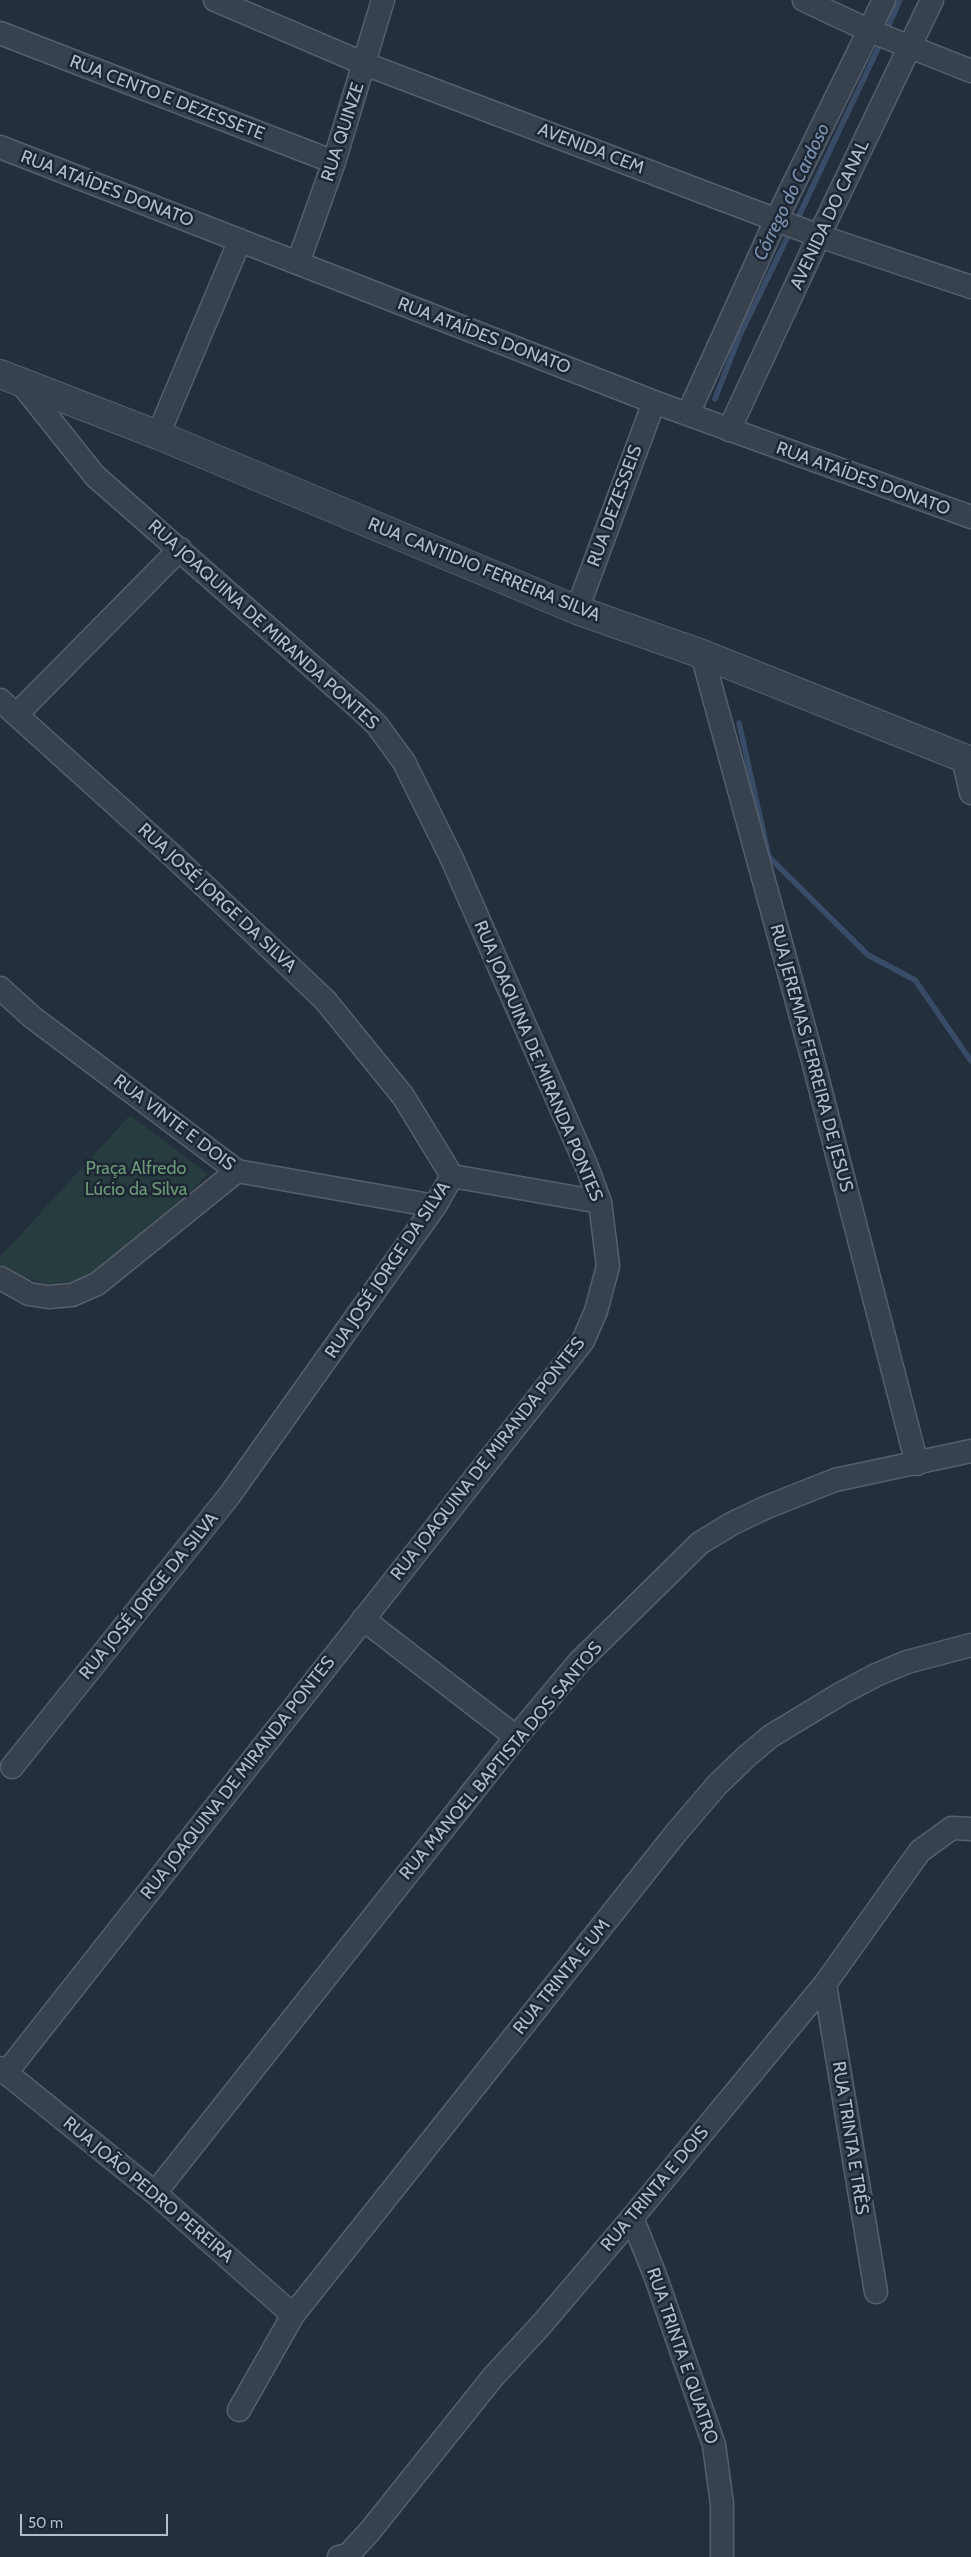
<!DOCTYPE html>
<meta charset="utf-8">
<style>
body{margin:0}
#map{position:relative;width:971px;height:2557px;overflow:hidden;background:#242f3e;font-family:Cabin,sans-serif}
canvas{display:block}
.scale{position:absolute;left:20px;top:2514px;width:148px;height:22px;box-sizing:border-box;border:2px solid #b4bcc9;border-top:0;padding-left:6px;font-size:15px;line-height:18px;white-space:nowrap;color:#b4bcc9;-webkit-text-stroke:4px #1d2633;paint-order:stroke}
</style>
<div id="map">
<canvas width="971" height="2557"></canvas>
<div class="scale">50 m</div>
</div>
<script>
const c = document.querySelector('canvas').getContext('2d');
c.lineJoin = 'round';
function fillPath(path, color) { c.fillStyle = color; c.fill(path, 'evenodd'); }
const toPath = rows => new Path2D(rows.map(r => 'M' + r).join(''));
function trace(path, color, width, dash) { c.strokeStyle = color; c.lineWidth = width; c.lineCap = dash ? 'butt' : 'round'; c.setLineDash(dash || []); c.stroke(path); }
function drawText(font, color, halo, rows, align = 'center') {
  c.font = font + ' Cabin,sans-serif'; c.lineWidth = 5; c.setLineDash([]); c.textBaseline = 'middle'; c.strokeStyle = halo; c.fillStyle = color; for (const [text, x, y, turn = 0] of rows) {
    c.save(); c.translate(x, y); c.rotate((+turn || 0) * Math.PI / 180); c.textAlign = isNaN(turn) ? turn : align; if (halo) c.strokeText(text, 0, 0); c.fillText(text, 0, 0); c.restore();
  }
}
const green = toPath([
 [130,1115,208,1174,175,1207,85,1280,49,1284,20,1277,0,1264,0,1257]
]);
const stream = toPath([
 [886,32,900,0],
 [796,222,882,40],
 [715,399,739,337,791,230],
 [739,723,769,857,868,955,915,980,971,1061]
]);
const minor = toPath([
 [215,0,365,64,819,236,971,287],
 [804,0,870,31,971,71],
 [0,33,334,162],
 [0,147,654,402,971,517],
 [298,263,334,162,383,0],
 [688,414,776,220,884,0],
 [729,430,819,236,932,0],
 [158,435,240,240],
 [577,610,654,402],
 [702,654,812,1057,917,1464],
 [0,700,175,858,325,1000,403,1096,452,1176,435,1206,229,1496,12,1767],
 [17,714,180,549],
 [963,758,971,793],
 [0,988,32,1017,237,1171,435,1206],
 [452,1176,600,1202],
 [0,1278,29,1294,48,1297,72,1295,97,1284,237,1171],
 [363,1619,516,1737],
 [825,1984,876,2292],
 [0,2068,155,2193,293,2315],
 [6,2073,583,1341,596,1311,608,1266,600,1202,587,1167,452,859,404,762,377,725,357,706,95,476,20,382],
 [155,2193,516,1737,579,1662,700,1543,733,1523,767,1507,835,1480,971,1451],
 [632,2218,655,2275,714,2445,722,2504,722,2557],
 [239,2410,293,2315,676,1833,717,1785,747,1756,771,1736,842,1693,876,1675,907,1662,971,1645],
 [339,2557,348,2555,370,2531,493,2377,542,2324,632,2218,825,1984,920,1851,952,1828,971,1829]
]);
const tertiary = toPath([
 [0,374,158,435,577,610,702,654,971,761]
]);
const streetNames = [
 ["RUA CENTO E DEZESSETE",167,98,21],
 ["RUA QUINZE",343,132,-72],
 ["AVENIDA CEM",591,149,21],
 ["RUA ATAÍDES DONATO",107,189,21],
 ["AVENIDA DO CANAL",830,215,-65],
 ["RUA ATAÍDES DONATO",484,336,21],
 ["RUA ATAÍDES DONATO",863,479,20],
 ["RUA DEZESSEIS",615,506,-70],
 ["RUA CANTIDIO FERREIRA SILVA",484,570,22],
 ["RUA JOAQUINA DE MIRANDA PONTES",263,625,42],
 ["RUA JOSÉ JORGE DA SILVA",217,898,43],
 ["RUA JEREMIAS FERREIRA DE JESUS",811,1058,75],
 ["RUA JOAQUINA DE MIRANDA PONTES",538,1061,67],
 ["RUA VINTE E DOIS",174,1123,37],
 ["RUA JOSÉ JORGE DA SILVA",388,1270,-56],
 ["RUA JOAQUINA DE MIRANDA PONTES",488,1459,-52],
 ["RUA JOSÉ JORGE DA SILVA",149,1596,-51],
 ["RUA MANOEL BAPTISTA DOS SANTOS",501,1761,-50],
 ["RUA JOAQUINA DE MIRANDA PONTES",238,1778,-52],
 ["RUA TRINTA E UM",562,1977,-51],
 ["RUA TRINTA E TRÊS",850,2138,81],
 ["RUA TRINTA E DOIS",655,2189,-50],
 ["RUA JOÃO PEDRO PEREIRA",148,2190,40],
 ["RUA TRINTA E QUATRO",682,2356,71]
];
const parkNames = [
 ["Praça Alfredo",136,1169],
 ["Lúcio da Silva",136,1190]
];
const waterNames = [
 ["Córrego do Cardoso",792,192,-64]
];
fillPath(green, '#263c3f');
trace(stream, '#394c67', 5.5);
trace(minor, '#565f6c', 25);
trace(tertiary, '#565f6c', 30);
trace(minor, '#38414e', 22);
trace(tertiary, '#38414e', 28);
drawText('18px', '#b4bcc9', '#1d2633', streetNames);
drawText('18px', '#6b9a76', '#1d2633', parkNames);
drawText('italic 19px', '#7c92b1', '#1d2633', waterNames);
</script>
